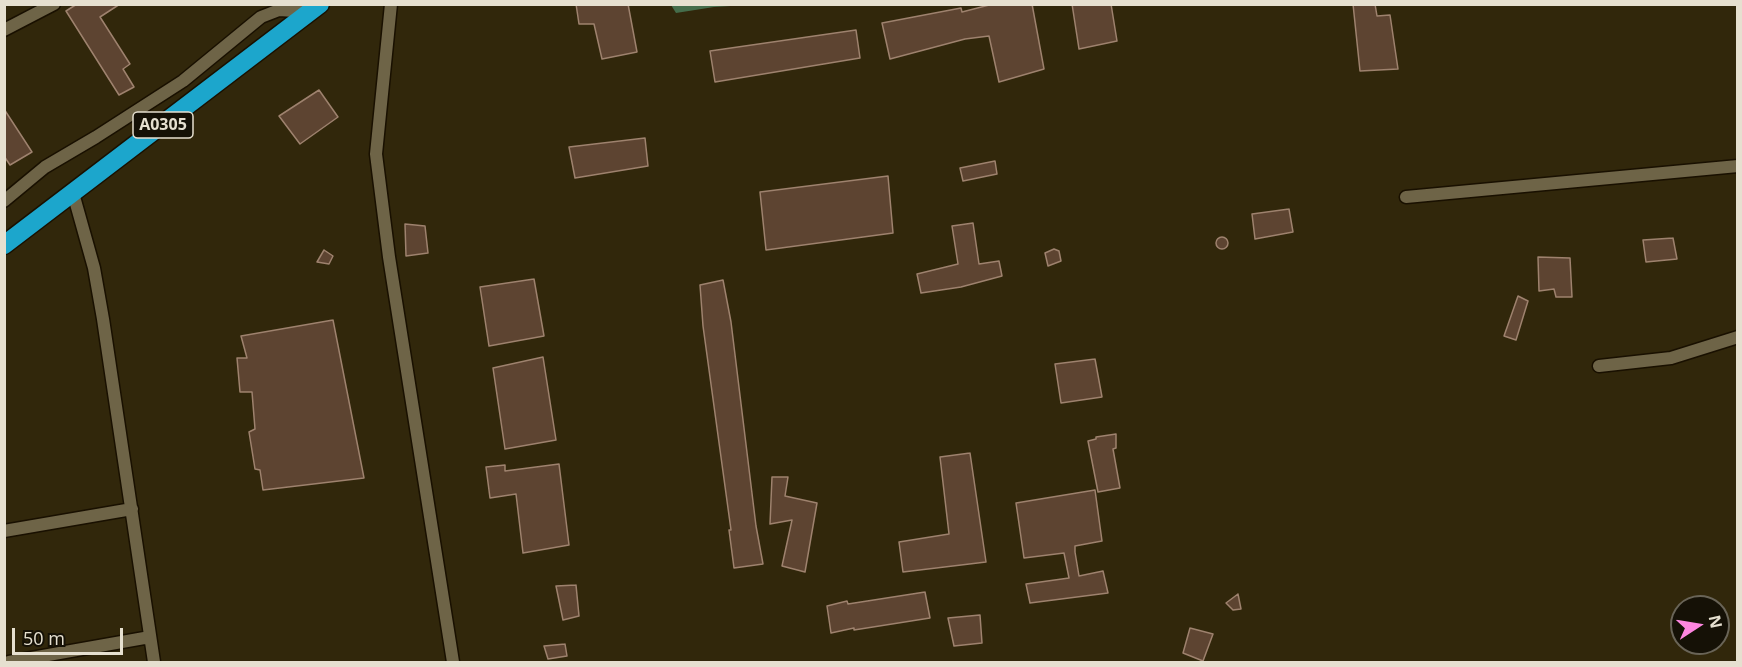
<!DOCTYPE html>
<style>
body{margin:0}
#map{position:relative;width:1742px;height:667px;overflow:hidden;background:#31270b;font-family:"Open Sans",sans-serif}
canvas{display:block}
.frame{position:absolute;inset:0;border:6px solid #e6e0d0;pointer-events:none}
.north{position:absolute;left:1670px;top:595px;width:60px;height:60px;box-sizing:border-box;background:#151106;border:2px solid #696457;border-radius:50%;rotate:78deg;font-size:16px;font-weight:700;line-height:24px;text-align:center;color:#e6e0d0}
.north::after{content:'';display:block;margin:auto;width:21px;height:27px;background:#fe86e0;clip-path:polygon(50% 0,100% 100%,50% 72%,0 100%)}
.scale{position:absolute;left:12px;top:628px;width:111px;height:27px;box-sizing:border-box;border:3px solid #e6e0d0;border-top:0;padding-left:8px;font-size:18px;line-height:21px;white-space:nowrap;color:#e6e0d0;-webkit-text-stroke:4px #151106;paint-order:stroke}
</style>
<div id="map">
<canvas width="1742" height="667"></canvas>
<div class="frame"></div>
<div class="north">N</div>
<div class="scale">50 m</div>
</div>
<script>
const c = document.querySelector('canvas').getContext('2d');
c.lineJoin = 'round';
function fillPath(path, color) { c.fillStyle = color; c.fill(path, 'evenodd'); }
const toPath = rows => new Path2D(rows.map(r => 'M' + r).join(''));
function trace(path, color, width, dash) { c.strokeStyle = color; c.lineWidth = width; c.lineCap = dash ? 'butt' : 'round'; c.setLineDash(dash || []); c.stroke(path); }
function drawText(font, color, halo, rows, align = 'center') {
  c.font = font + ' "Open Sans",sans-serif'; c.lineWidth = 6; c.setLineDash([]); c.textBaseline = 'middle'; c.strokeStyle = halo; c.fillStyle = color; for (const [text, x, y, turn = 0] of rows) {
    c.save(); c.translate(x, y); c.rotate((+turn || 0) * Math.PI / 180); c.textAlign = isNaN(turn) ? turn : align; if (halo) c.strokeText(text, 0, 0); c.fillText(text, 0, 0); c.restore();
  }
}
const forest = toPath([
 [671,5,747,5,714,7,676,13]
]);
const building = toPath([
 [77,4,120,4,100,17,130,64,123,69,134,87,119,95,66,11,77,4],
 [576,4,628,4,637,52,602,59,594,24,579,24,576,4],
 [993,4,1032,4,1044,69,999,82,989,36,965,39,890,59,882,23,961,8,962,12,993,4],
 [1072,4,1111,4,1117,41,1079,49,1072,4],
 [1353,4,1375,4,1377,16,1390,15,1398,69,1360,71,1353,4],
 [856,30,860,58,715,82,710,51,856,30],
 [319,90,338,117,300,144,279,116,319,90],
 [4,109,32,152,10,165,4,156,4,109],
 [645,138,648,166,575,178,569,147,645,138],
 [995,161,997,174,963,181,960,168,995,161],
 [888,176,893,233,766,250,760,192,888,176],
 [1289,209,1293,232,1255,239,1252,214,1289,209],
 [973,223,979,264,999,261,1002,276,961,287,921,293,917,274,958,264,952,226,973,223],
 [405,224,425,226,428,253,406,256,405,224],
 '1216 243a6 6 0 1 1 12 0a6 6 0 1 1-12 0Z',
 [1673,238,1677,259,1646,262,1643,240,1673,238],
 [1054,249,1059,251,1061,261,1048,266,1045,253,1054,249],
 [324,250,333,256,329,264,317,262,324,250],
 [1538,257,1570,258,1572,297,1556,297,1554,289,1539,291,1538,257],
 [534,279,544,336,489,346,480,287,534,279],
 [723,280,731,322,756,526,763,564,734,568,729,530,731,530,703,326,700,285,723,280],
 [1518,296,1528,301,1516,340,1504,336,1518,296],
 [333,320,364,478,263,490,260,470,255,469,249,432,255,429,252,392,240,392,237,358,247,358,241,336,333,320],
 [543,357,556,440,505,449,493,368,543,357],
 [1095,359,1102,397,1061,403,1055,364,1095,359],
 [1116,434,1116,448,1113,449,1120,488,1098,492,1088,441,1096,439,1096,437,1116,434],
 [970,453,986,562,903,572,899,542,949,534,940,457,970,453],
 [559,464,569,545,523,553,516,494,490,498,486,467,505,465,505,471,559,464],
 [772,477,788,477,785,496,817,503,805,572,782,566,792,520,770,524,772,477],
 [1095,490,1102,541,1075,546,1075,552,1079,576,1103,571,1108,593,1030,603,1026,584,1069,578,1064,553,1024,558,1016,503,1095,490],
 [576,585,579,616,563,620,556,586,576,585],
 [925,592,930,618,854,630,854,628,831,633,827,606,847,601,848,604,925,592],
 [1238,594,1241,609,1233,610,1226,603,1238,594],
 [980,615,982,643,954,646,948,618,980,615],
 [1190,628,1213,634,1203,661,1183,653,1190,628],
 [565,644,567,656,548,659,544,646,565,644]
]);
const street = toPath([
 [391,4,376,154,389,257,453,662],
 [4,30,54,4],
 [73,193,94,268,103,319,154,662],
 [1406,197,1738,166],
 [4,201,45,167,96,137,183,81,261,17,279,10,311,12],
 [1599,366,1671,358,1738,337],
 [4,531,132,509],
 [9,662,150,637]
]);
const highway = toPath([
 [4,245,320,4]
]);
const shields = [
 [163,125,60]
];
const shieldNames = [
 ["A0305",163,125]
];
fillPath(forest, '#456d4b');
fillPath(building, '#5d4431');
trace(building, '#9e826e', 1.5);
trace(street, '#191000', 15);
trace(highway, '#191000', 21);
trace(street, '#6e6447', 12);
trace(highway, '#1ca6cc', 18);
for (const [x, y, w] of shields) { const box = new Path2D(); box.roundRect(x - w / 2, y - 13, w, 26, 4.5); c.fillStyle = '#151106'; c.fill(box); trace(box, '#e6e0d0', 1.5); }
drawText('bold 16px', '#e6e0d0', null, shieldNames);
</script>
